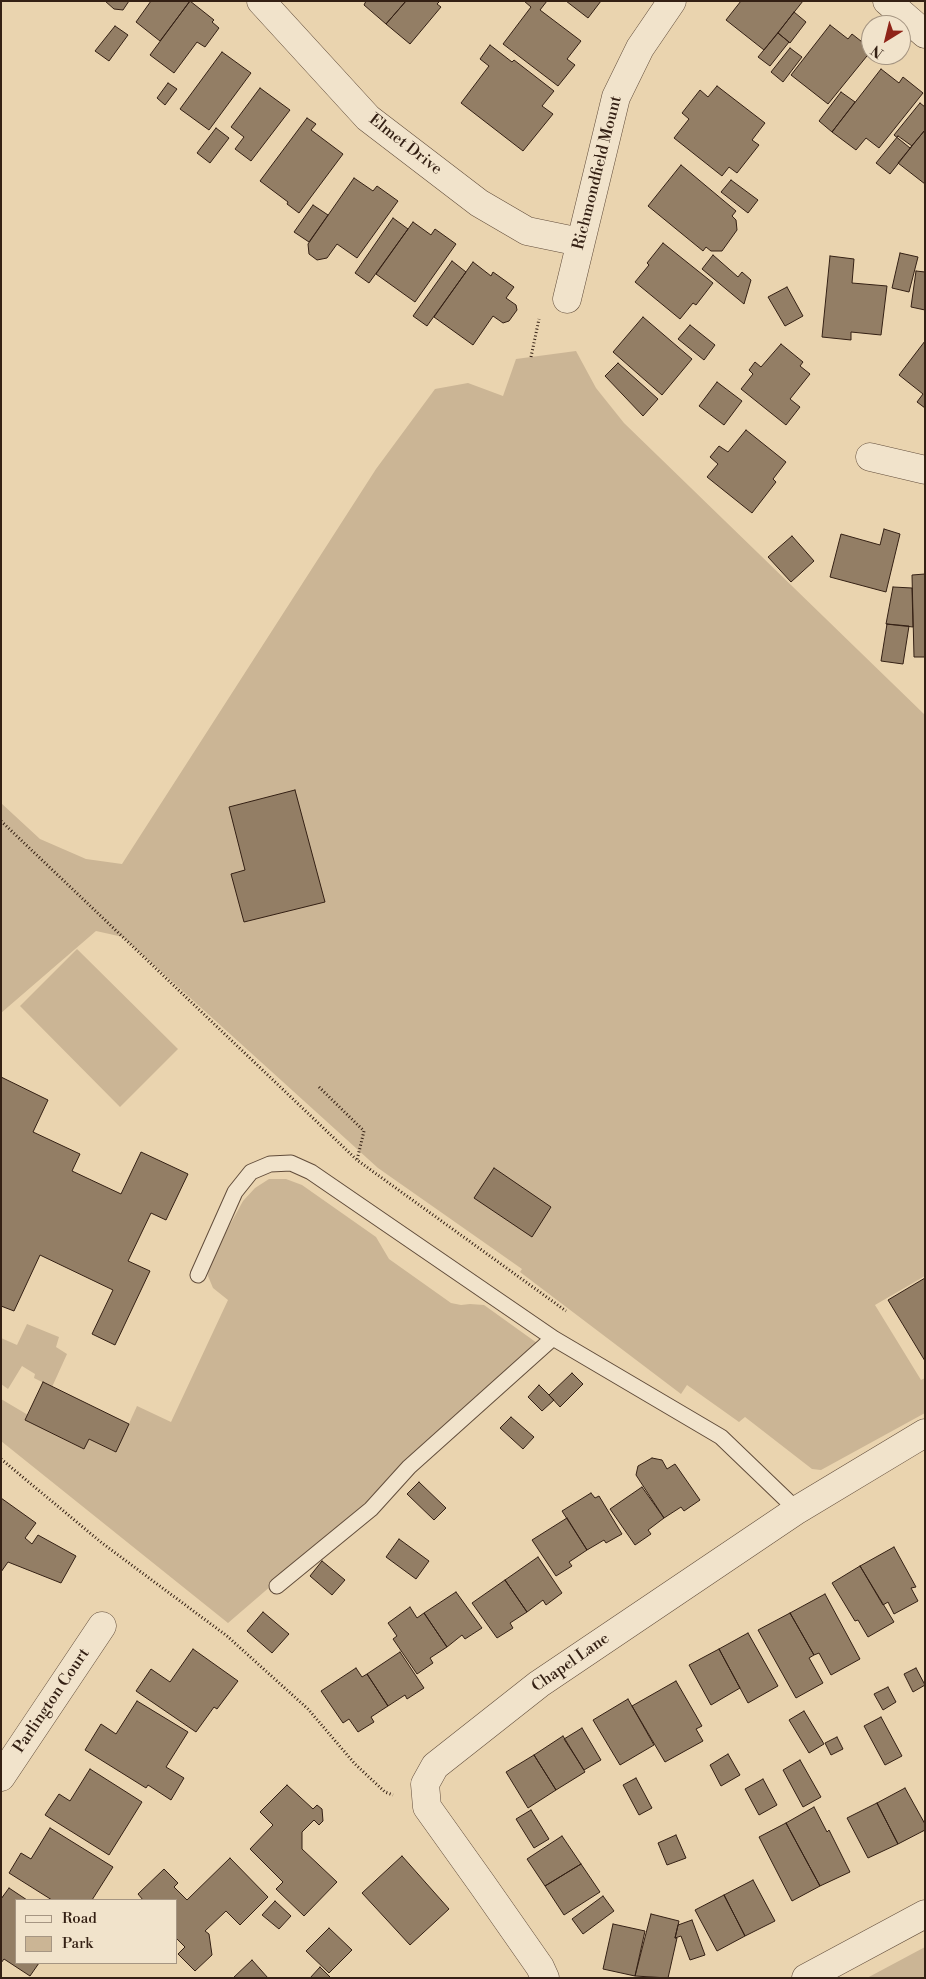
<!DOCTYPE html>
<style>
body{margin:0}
#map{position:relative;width:926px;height:1979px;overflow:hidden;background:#ead4af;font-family:"Libre Bodoni",serif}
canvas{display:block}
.frame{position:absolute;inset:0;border:2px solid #342014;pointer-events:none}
.legend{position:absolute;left:15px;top:1899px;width:162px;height:65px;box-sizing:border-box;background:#f1e3cb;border:1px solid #a59582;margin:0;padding:6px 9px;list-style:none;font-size:15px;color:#342014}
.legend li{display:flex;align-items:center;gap:10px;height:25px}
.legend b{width:25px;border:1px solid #a59582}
.north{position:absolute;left:861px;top:15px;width:50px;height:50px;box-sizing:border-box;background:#f1e3cb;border:1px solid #a59582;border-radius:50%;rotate:216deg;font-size:14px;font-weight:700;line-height:20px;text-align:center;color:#342014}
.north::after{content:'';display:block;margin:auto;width:18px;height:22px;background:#8f2418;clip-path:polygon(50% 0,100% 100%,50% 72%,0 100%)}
</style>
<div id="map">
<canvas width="926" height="1979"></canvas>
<div class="frame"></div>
<ul class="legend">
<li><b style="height:6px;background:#f1e3cb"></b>Road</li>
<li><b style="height:14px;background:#cbb595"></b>Park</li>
</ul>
<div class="north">N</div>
</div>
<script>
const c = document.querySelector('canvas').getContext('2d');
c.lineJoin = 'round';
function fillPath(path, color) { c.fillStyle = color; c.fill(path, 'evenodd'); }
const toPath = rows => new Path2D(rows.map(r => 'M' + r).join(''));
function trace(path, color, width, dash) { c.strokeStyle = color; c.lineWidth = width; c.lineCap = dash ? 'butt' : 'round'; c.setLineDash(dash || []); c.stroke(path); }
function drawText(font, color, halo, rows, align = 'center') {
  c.font = font + ' "Libre Bodoni",serif'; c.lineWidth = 5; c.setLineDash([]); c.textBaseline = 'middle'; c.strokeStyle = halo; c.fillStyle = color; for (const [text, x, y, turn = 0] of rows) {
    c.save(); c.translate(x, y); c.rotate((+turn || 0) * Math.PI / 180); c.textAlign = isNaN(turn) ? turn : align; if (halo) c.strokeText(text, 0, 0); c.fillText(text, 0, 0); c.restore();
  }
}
const green = toPath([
 [576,351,596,388,624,423,925,715,925,1276,875,1305,921,1380,925,1378,925,1413,821,1470,812,1469,745,1417,739,1422,687,1385,681,1394,520,1272,522,1269,378,1168,123,937,96,931,1,1013,1,803,40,839,86,859,122,864,376,469,435,389,468,383,503,396,516,359],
 [77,949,178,1049,120,1107,20,1006],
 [269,1179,286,1179,302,1185,376,1237,389,1259,451,1303,461,1305,470,1304,484,1305,537,1343,409,1467,228,1623,1,1441,1,1399,28,1415,25,1420,84,1449,89,1439,116,1452,137,1406,171,1422,228,1300,213,1288,208,1276,209,1263,243,1201,255,1188],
 [27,1324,59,1337,56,1347,67,1354,52,1387,34,1378,35,1374,22,1366,8,1389,1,1384,1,1338,17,1345],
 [925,1947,925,1978,867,1978]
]);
const building = toPath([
 [105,1,129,1,123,10,114,9,105,1],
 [151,1,190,1,160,41,136,22,151,1],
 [190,1,214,20,212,22,219,28,205,47,197,42,174,73,150,55,190,1],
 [366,1,406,1,386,24,364,5,366,1],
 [406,1,440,1,437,4,441,7,410,44,386,24,406,1],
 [524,1,547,1,540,10,581,41,567,59,575,65,558,86,503,44,531,7,524,1],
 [566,1,601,1,588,18,566,1],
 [741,1,803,1,764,50,726,20,741,1],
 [794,12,806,22,790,43,778,33,794,12],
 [830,25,848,39,852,34,871,49,871,51,828,104,791,75,830,25],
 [115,26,128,35,109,61,95,51,115,26],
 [778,33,789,42,770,66,758,57,778,33],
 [490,45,512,62,514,60,554,91,542,106,553,114,523,151,461,103,489,66,480,59,490,45],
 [790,48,802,57,783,82,771,72,790,48],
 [222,52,251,73,209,130,180,109,222,52],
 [881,69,899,83,903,77,923,93,879,148,866,138,856,150,832,132,881,69],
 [168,83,177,89,165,105,157,98,168,83],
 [717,86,765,123,752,140,759,145,737,173,729,167,722,176,674,138,689,119,682,113,700,90,708,97,717,86],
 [260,88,290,110,251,161,235,149,244,137,231,127,260,88],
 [841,92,855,102,832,132,819,121,841,92],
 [920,103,925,107,925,130,910,148,894,135,920,103],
 [307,118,316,124,311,130,343,154,299,213,287,204,288,202,260,181,307,118],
 [216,128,229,138,210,163,197,153,216,128],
 [925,130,925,184,898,163,925,130],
 [898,136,912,146,890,174,876,163,898,136],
 [681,165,736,211,732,216,736,220,737,230,722,251,711,251,706,247,703,251,648,206,681,165],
 [354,178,373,191,377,186,398,201,357,258,337,244,327,258,317,260,309,254,308,244,354,178],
 [731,180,758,200,748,213,721,192,731,180],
 [313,205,328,215,309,242,294,232,313,205],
 [393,218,408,229,369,283,355,273,393,218],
 [413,222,431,235,435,229,456,244,415,302,376,274,413,222],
 [663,243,713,283,696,305,693,303,680,319,635,282,649,265,647,263,663,243],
 [900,253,918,257,909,292,892,288,900,253],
 [713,255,738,277,742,272,751,280,744,304,702,269,713,255],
 [830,256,854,259,852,283,887,286,881,335,851,332,851,340,822,337,830,256],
 [452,261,466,272,427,326,413,316,452,261],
 [473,262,491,276,493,272,514,287,506,298,516,305,517,310,509,321,503,323,493,316,473,345,434,317,473,262],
 [916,271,925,272,925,310,911,307,916,271],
 [787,287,803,316,785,326,768,297,787,287],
 [643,317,692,359,662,395,613,352,643,317],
 [690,325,715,345,704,360,678,339,690,325],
 [925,341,925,408,917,402,923,394,899,375,925,341],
 [781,344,803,362,800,366,810,374,790,399,800,407,786,425,741,389,753,374,749,370,755,362,761,367,781,344],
 [618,363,658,399,643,416,605,376,618,363],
 [717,382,742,401,724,425,699,406,717,382],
 [746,430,786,462,773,479,776,482,752,513,707,477,718,464,710,457,719,446,728,452,746,430],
 [884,529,900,534,886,592,830,577,841,534,880,545,884,529],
 [792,536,814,561,791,582,768,557,792,536],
 [925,574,925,657,914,657,912,575,925,574],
 [893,587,912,588,913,627,886,624,893,587],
 [887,624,909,626,903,664,881,661,887,624],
 [295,790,325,902,244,922,231,874,245,870,229,807,295,790],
 [1,1077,48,1100,33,1132,80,1154,72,1171,121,1194,141,1152,188,1174,166,1220,151,1213,128,1261,150,1271,115,1345,92,1334,113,1290,40,1255,14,1311,1,1306,1,1077],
 [494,1168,551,1207,532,1237,474,1198,494,1168],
 [925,1278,925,1361,888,1300,925,1278],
 [572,1373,583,1384,560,1407,549,1395,572,1373],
 [43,1382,129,1424,116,1452,89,1439,84,1449,25,1420,43,1382],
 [539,1385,554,1400,542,1411,528,1397,539,1385],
 [511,1417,534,1437,523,1449,500,1428,511,1417],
 [652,1458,662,1460,667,1469,675,1464,700,1500,684,1511,681,1507,664,1518,636,1475,638,1466,652,1458],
 [419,1482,446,1508,434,1520,407,1494,419,1482],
 [642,1487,664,1518,648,1530,651,1534,635,1545,610,1509,642,1487],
 [591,1493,595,1498,599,1496,622,1534,606,1543,604,1540,587,1550,562,1511,591,1493],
 [1,1498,36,1523,25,1538,32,1544,38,1535,76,1556,61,1583,8,1562,1,1572,1,1498],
 [567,1518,587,1550,569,1562,572,1566,556,1576,532,1540,567,1518],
 [399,1539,429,1561,416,1579,386,1557,399,1539],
 [894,1547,916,1587,911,1588,918,1601,894,1614,888,1602,883,1605,860,1566,894,1547],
 [538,1557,562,1593,546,1605,543,1600,527,1612,505,1580,538,1557],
 [322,1561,345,1580,332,1595,310,1576,322,1561],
 [860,1566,894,1622,868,1637,858,1620,855,1621,832,1583,860,1566],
 [505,1580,527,1612,510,1623,513,1628,497,1638,472,1603,505,1580],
 [456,1592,482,1628,465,1639,462,1635,447,1647,424,1613,456,1592],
 [825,1594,860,1659,831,1675,819,1653,814,1655,790,1613,825,1594],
 [410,1607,417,1618,424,1613,447,1647,430,1658,433,1663,417,1674,393,1639,397,1636,388,1623,410,1607],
 [263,1612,289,1634,272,1653,247,1631,263,1612],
 [790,1613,814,1655,809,1658,823,1683,796,1698,758,1630,790,1613],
 [748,1633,778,1686,748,1703,719,1649,748,1633],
 [193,1649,238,1681,217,1709,214,1707,196,1732,136,1691,151,1669,170,1682,193,1649],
 [719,1649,740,1688,711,1705,689,1665,719,1649],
 [400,1652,424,1688,407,1699,405,1695,388,1706,367,1674,400,1652],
 [356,1668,362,1677,367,1674,388,1706,371,1717,374,1722,358,1732,349,1719,343,1723,321,1691,356,1668],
 [916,1668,925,1685,913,1692,904,1674,916,1668],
 [676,1681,702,1726,696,1729,703,1741,665,1762,632,1706,676,1681],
 [888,1687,896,1702,883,1710,874,1694,888,1687],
 [628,1699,654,1745,620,1765,593,1720,628,1699],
 [137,1701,188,1732,166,1767,184,1778,171,1800,148,1785,146,1788,85,1750,101,1724,116,1734,137,1701],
 [804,1711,824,1744,809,1753,789,1720,804,1711],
 [881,1717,902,1756,885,1765,864,1726,881,1717],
 [582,1728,601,1760,584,1770,564,1739,582,1728],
 [563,1736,585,1772,556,1790,534,1755,563,1736],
 [837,1737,843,1749,831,1755,825,1743,837,1737],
 [728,1754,740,1775,721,1786,710,1765,728,1754],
 [534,1755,556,1790,528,1808,506,1772,534,1755],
 [800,1760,821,1797,803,1807,783,1770,800,1760],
 [90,1769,142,1802,109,1855,45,1815,59,1794,70,1801,90,1769],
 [636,1778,652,1808,639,1815,623,1785,636,1778],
 [763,1779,777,1805,759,1815,745,1789,763,1779],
 [287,1785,313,1809,317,1805,322,1809,323,1821,319,1825,314,1820,302,1832,302,1849,337,1882,304,1916,276,1889,283,1882,250,1849,273,1825,260,1812,287,1785],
 [905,1788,925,1824,925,1830,898,1844,877,1803,905,1788],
 [877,1803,898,1844,868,1858,847,1818,877,1803],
 [814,1807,827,1832,829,1830,850,1872,820,1886,786,1823,814,1807],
 [531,1810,549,1839,534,1848,516,1819,531,1810],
 [786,1823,820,1886,792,1901,759,1837,786,1823],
 [50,1828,113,1867,92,1900,52,1900,9,1873,21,1853,31,1859,50,1828],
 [676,1835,686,1858,667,1865,658,1843,676,1835],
 [562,1836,581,1864,545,1886,527,1859,562,1836],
 [402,1856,449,1909,410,1945,362,1893,402,1856],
 [230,1858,268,1897,240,1925,226,1911,205,1931,209,1934,212,1955,195,1971,178,1954,185,1947,176,1938,176,1900,143,1900,138,1894,164,1869,178,1883,174,1887,187,1900,230,1858],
 [581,1864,600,1892,564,1915,545,1886,581,1864],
 [753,1880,775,1921,745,1936,724,1895,753,1880],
 [9,1888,27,1900,16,1900,16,1963,39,1963,30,1976,4,1959,1,1963,1,1899,9,1888],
 [724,1895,745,1936,717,1951,695,1910,724,1895],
 [603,1896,614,1911,583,1934,572,1919,603,1896],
 [275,1901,291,1916,279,1929,262,1915,275,1901],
 [651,1914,679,1921,675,1938,677,1938,668,1978,635,1976,651,1914],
 [692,1920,705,1955,690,1960,681,1936,675,1938,678,1925,692,1920],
 [613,1924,645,1931,635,1976,603,1969,613,1924],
 [329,1928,352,1950,329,1973,306,1951,329,1928],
 [252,1960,268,1978,233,1978,252,1960],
 [320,1967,331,1978,310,1978,320,1967]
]);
const path = toPath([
 [531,357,539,319],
 [1,821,357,1160,566,1311],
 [319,1087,364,1131,357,1160],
 [1,1459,102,1543,227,1636,308,1709,355,1764,385,1792,393,1795]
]);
const service = toPath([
 [198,1275,235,1192,251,1172,270,1164,291,1163,311,1172,553,1338,721,1437,797,1510],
 [277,1586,371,1509,409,1467,553,1338]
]);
const minor = toPath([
 [261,1,368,118,479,203,527,231,580,242],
 [887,1,925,34],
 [567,299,616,97,640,48,672,1],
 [870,457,925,470],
 [1,1777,102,1626],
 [545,1978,540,1967,482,1884,427,1807,425,1784,435,1766,539,1684,797,1510,925,1433],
 [806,1978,925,1914]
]);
const streetNames = [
 ["Elmet Drive",405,145,38],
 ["Richmondfield Mount",598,173,-76],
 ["Chapel Lane",571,1663,-35],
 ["Parlington Court",52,1701,-56]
];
fillPath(green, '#cbb595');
fillPath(building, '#937e65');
trace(building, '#342014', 1);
trace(service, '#624d3b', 17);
trace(minor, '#624d3b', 29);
trace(path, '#342014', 3, [1, 2.5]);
trace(service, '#f1e3cb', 15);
trace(minor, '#f1e3cb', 28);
drawText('16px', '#342014', '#f1e3cb', streetNames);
</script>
